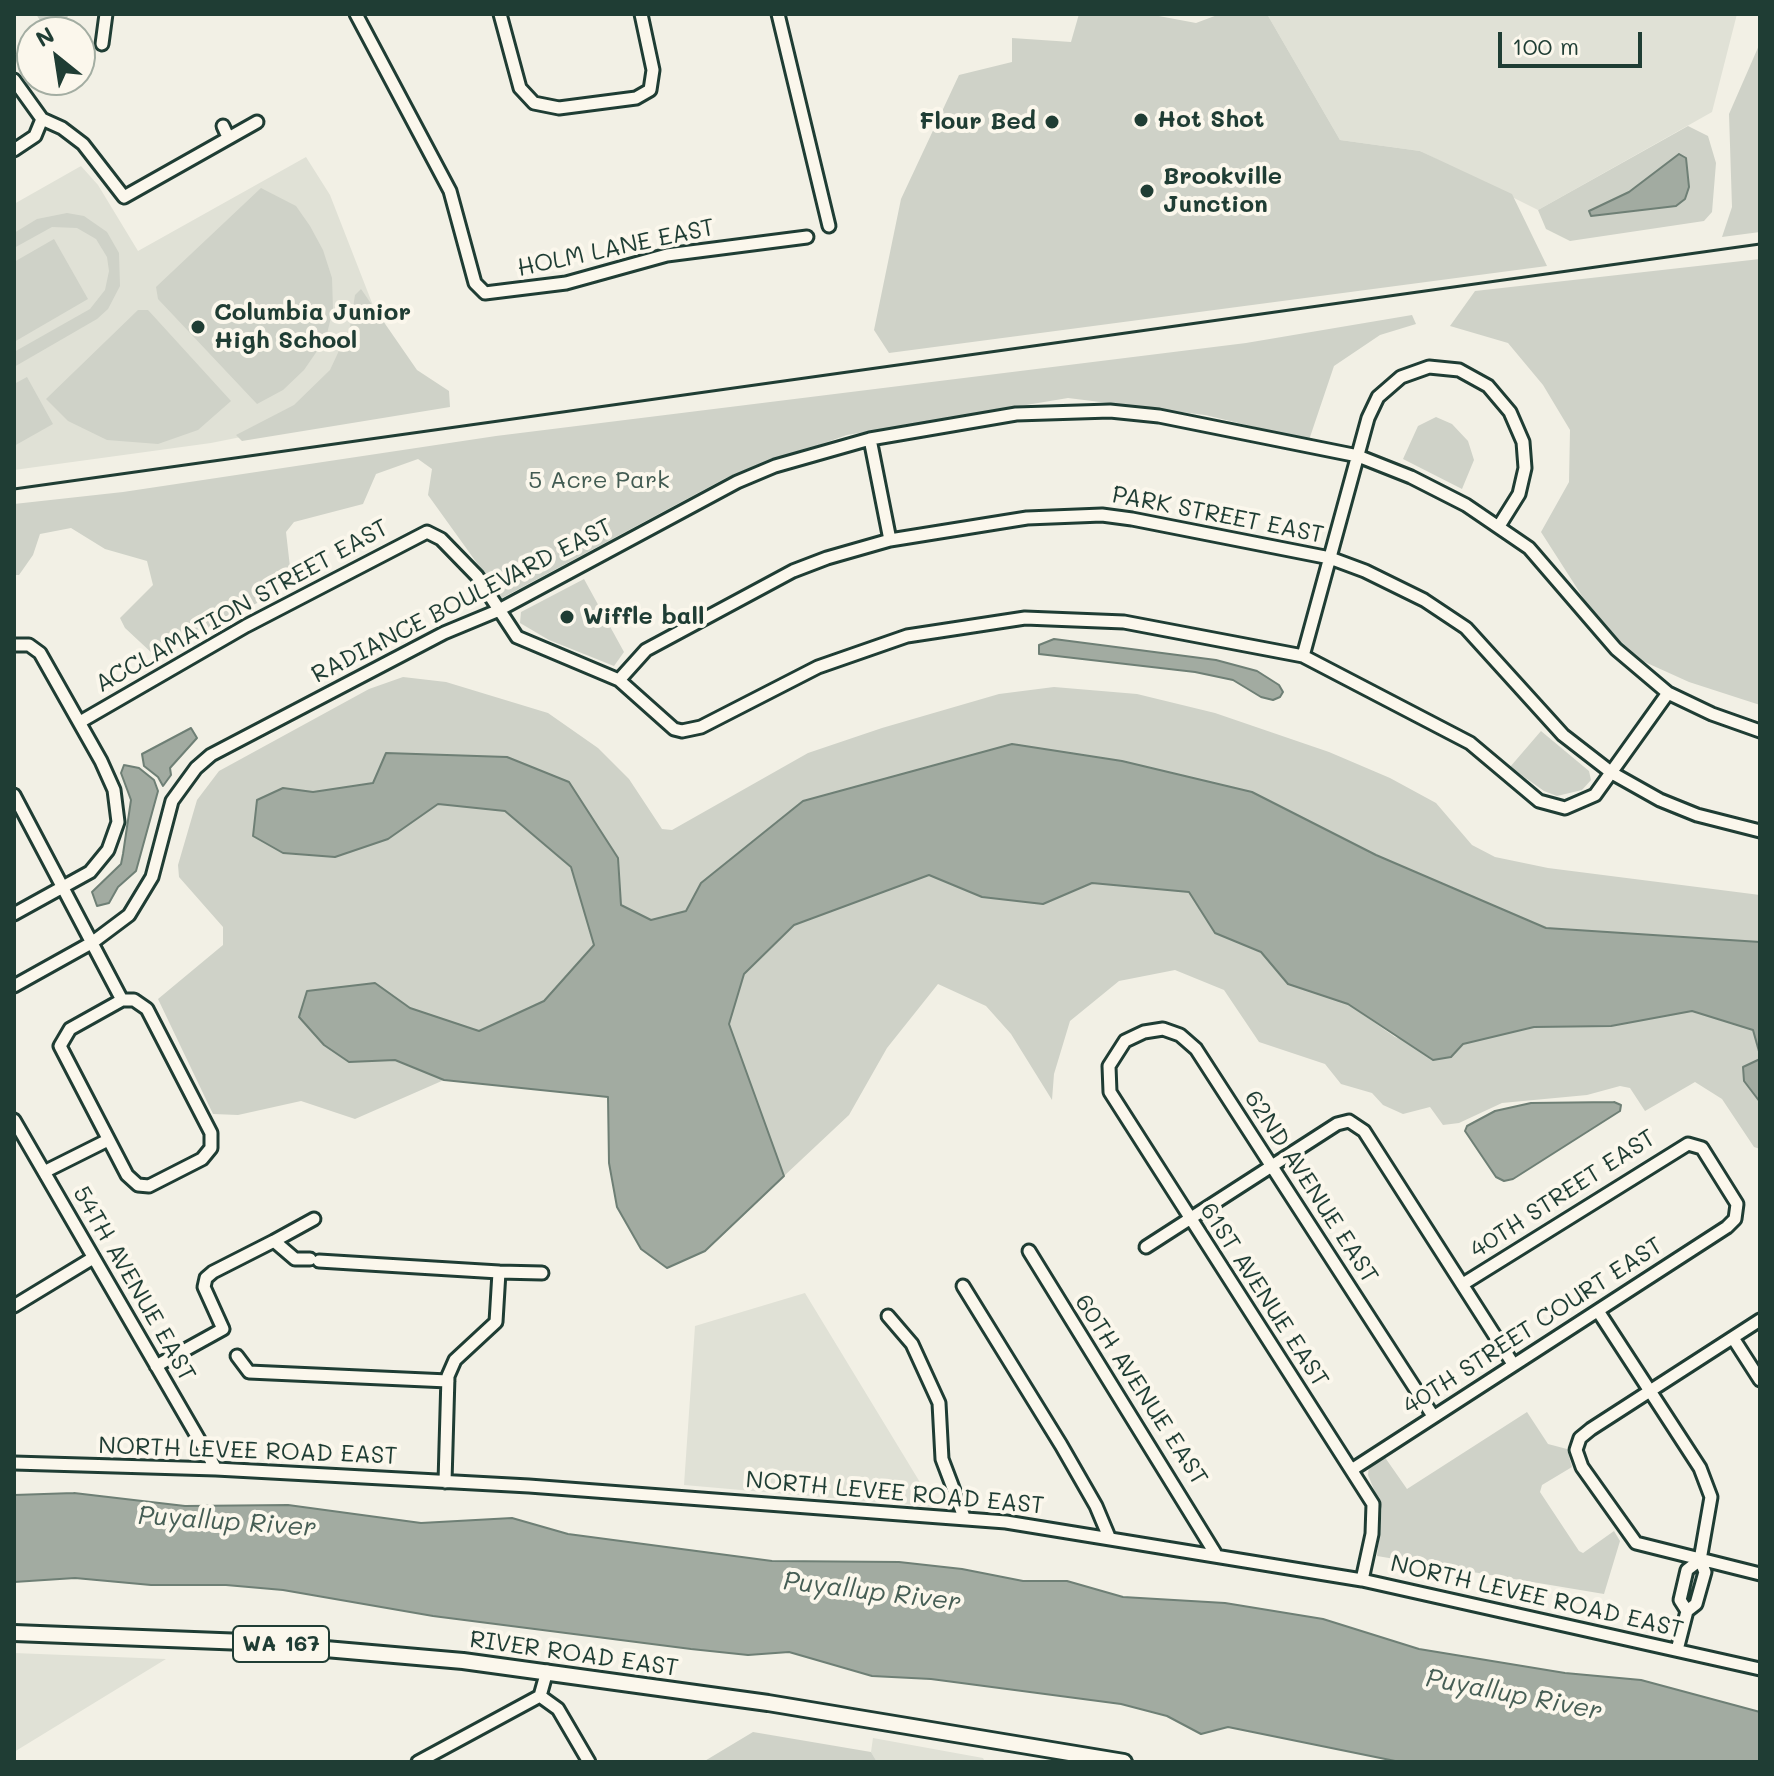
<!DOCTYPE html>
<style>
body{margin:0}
#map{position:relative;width:1774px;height:1776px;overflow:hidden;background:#f2f0e5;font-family:Mali,sans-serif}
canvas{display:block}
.frame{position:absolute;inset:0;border:16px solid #1f3d34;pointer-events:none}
.north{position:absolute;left:16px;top:16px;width:80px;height:80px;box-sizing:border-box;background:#fbf7ec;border:2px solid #a3ada2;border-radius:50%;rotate:330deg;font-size:22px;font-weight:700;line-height:32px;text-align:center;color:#1f3d34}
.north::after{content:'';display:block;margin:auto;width:28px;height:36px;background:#1f3d34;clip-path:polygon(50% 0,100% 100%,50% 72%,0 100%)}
.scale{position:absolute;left:1498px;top:32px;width:144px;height:36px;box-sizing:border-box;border:4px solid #1f3d34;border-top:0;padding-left:10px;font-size:24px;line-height:28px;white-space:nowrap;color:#1f3d34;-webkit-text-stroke:6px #fbf7ec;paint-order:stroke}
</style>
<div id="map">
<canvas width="1774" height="1776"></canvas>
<div class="frame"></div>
<div class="north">N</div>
<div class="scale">100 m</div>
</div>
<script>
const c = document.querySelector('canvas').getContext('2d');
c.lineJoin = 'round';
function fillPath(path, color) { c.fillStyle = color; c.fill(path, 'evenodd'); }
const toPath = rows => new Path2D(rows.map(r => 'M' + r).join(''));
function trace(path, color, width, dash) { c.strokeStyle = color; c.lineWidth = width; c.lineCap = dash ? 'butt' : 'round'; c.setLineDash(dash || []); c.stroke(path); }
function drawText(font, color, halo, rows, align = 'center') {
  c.font = font + ' Mali,sans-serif'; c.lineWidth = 8; c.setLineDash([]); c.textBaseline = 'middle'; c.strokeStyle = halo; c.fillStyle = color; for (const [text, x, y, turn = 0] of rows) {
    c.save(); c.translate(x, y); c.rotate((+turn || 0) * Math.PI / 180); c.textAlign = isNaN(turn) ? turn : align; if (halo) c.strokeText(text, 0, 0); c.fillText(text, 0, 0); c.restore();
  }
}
const built = toPath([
 [1267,14,1737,14,1712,112,1538,210,1420,151,1340,140],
 [306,157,330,195,411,403,211,443,14,470,14,204,81,166,98,185,138,251],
 [805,1293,935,1507,684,1485,695,1326],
 [14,1653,166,1659,14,1752],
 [873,1738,983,1758,985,1762,877,1762,871,1752]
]);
const green = toPath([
 [36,14,69,14,60,32,47,32],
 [1079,14,1148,14,1196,23,1220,14,1267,14,1340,140,1420,151,1512,194,1547,266,889,353,874,330,901,199,959,75,1012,62,1012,38,1071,42],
 [1760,43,1760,232,1722,237,1732,207,1729,114],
 [1688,126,1708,136,1716,163,1712,212,1704,221,1570,241,1546,229,1538,210],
 [1679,155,1676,206,1591,216,1589,211,1629,192],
 [261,188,296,206,310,226,323,250,332,278,333,309,326,338,304,370,283,390,257,404,158,299,156,287],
 [67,213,84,216,107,232,119,253,120,286,108,309,97,319,14,367,14,352,90,309,105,290,109,271,107,257,96,239,77,228,52,227,14,248,14,233,37,219],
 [54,239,88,299,14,342,14,262],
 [1760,259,1760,705,1689,682,1616,649,1541,532,1569,482,1570,430,1543,385,1508,343,1450,326,1475,291],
 [361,289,417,370,449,391,450,407,242,441,236,435,294,405,330,370,350,327,355,295],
 [138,310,148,310,231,401,198,430,158,444,107,440,68,421,46,399],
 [1412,315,1416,324,1380,335,1334,366,1309,440,1205,415,1068,398,847,435,726,478,502,598,428,495,432,469,418,459,376,474,363,504,294,522,286,532,290,567,277,593,154,655,125,628,120,618,153,585,147,561,105,549,71,528,40,534,33,555,19,575,14,575,14,504,123,492,496,436,1246,343],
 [27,377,53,424,14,446,14,384],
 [1436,417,1452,424,1468,441,1474,460,1462,489,1403,459,1418,426],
 [584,579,624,652,614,666,549,640,520,623,521,612],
 [403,677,446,682,548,713,598,748,629,779,662,829,672,830,808,753,882,728,999,694,1054,687,1137,694,1215,713,1329,752,1390,778,1436,803,1472,845,1495,857,1548,868,1760,895,1760,942,1546,928,1376,855,1252,792,1122,761,1012,744,803,801,701,883,686,911,651,920,621,905,618,858,569,782,374,783,313,792,283,788,388,839,438,804,505,811,571,867,594,945,544,1001,480,1031,410,1008,375,983,308,991,348,1062,395,1060,444,1080,355,1119,301,1101,238,1115,213,1114,158,999,223,945,223,927,179,877,178,865,197,800,219,771,369,689],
 [1541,731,1589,771,1591,780,1582,790,1557,796,1544,791,1510,767],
 [929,875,982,897,1042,904,1092,883,1189,892,1215,933,1261,952,1288,984,1348,1004,1395,1037,1451,1057,1463,1044,1534,1027,1611,1026,1692,1011,1753,1030,1760,1059,1744,1067,1744,1080,1760,1102,1760,1149,1754,1147,1722,1099,1695,1082,1645,1111,1630,1088,1620,1086,1587,1095,1502,1103,1459,1123,1443,1125,1430,1107,1403,1114,1383,1105,1372,1093,1341,1084,1325,1064,1259,1042,1224,990,1175,970,1119,981,1070,1021,1054,1074,1052,1100,1011,1034,986,1006,938,984,887,1048,849,1115,784,1176,729,1024,744,974,794,925],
 [1527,1412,1548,1444,1567,1449,1572,1467,1542,1485,1540,1492,1579,1551,1583,1553,1614,1531,1620,1541,1604,1594,1377,1556,1382,1509,1368,1475,1369,1466,1384,1456,1407,1489],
 [753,1732,871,1752,877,1762,703,1762]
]);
const water = toPath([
 [1679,154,1686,158,1689,187,1685,199,1676,206,1591,216,1589,211,1629,192,1679,154],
 [1054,639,1216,660,1257,671,1279,685,1283,692,1280,697,1273,700,1261,697,1233,680,1195,672,1039,654,1039,645,1054,639],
 [191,728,197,738,170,768,171,775,163,786,158,777,144,766,142,754,191,728],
 [1012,744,1122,761,1252,792,1376,855,1546,928,1760,942,1760,1055,1753,1030,1692,1011,1611,1026,1534,1027,1463,1044,1451,1057,1433,1060,1348,1004,1288,984,1261,952,1215,933,1189,892,1092,883,1043,904,982,897,929,875,794,925,744,974,729,1024,784,1176,705,1251,667,1268,641,1249,617,1207,609,1163,608,1097,444,1080,395,1060,349,1062,324,1045,299,1017,307,991,375,983,410,1008,479,1031,544,1001,594,945,571,867,505,811,438,804,388,839,335,857,283,853,253,836,257,800,283,788,313,792,373,783,386,753,507,757,569,782,618,858,621,905,651,920,686,911,701,883,803,801,1012,744],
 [124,765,139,768,154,780,158,791,136,871,118,887,109,903,97,906,92,892,121,864,123,854,131,800,121,773,124,765],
 [1760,1059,1760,1102,1744,1081,1743,1067,1760,1059],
 [1614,1102,1621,1105,1620,1111,1513,1179,1504,1181,1496,1177,1465,1131,1467,1126,1495,1111,1531,1103,1614,1102],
 [74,1493,185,1506,288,1505,421,1523,512,1518,568,1534,772,1561,899,1562,962,1569,1023,1581,1067,1581,1123,1597,1225,1603,1323,1619,1419,1649,1565,1673,1641,1680,1760,1712,1760,1762,1400,1762,1228,1727,1201,1734,1167,1716,1121,1704,931,1679,872,1676,789,1652,748,1655,691,1649,433,1616,283,1590,226,1585,151,1585,75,1578,14,1582,14,1495,74,1493]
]);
const minor = toPath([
 [356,14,450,191,475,283,485,293,566,283,667,255,807,237],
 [500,14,520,88,534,103,559,108,636,98,650,90,653,70,641,14],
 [778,14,829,226],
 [102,44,106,14],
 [14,80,42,119,62,128,83,144,124,197,257,122],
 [223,126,228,137],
 [14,150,35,136,42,119],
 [870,439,890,540],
 [14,645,29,645,40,653,101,761,114,790,118,822,108,850,90,872,14,914],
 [1303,656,1368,418,1378,397,1401,377,1429,367,1459,370,1488,386,1510,412,1523,442,1525,468,1519,494,1499,526],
 [619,680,646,650,793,571,827,558,890,540,1027,518,1102,515,1132,519,1330,558,1365,571,1424,600,1466,628,1563,735,1612,773,1660,800,1697,815,1760,831],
 [80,722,246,626,427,532,441,539,477,576,517,637,619,680,674,729,682,731,701,727,818,667,907,636,1025,618,1124,622,1303,656,1470,743,1539,801,1565,808,1595,795,1668,693],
 [14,795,122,1000,134,1000,147,1009,211,1133,211,1148,202,1159,149,1186,138,1185,127,1175,60,1046,70,1029,122,1000],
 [14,986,93,942,129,915,152,877,172,801,196,768,211,755,444,633,497,611,737,482,775,466,870,439,1016,414,1110,411,1159,416,1358,456,1411,477,1466,505,1529,548,1616,649,1668,693,1712,714,1760,731],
 [14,1120,216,1469],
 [44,1172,108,1140],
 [274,1241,314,1219],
 [1146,1247,1337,1124,1349,1121,1364,1131,1513,1364],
 [1029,1251,1215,1553],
 [319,1261,499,1272,496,1322,455,1360,448,1376,445,1482],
 [499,1272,542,1273],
 [963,1286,1061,1445,1096,1506,1109,1537],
 [14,1306,93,1258],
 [1598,1311,1700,1468,1711,1497,1700,1560,1705,1572,1696,1604,1687,1611,1677,1650],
 [888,1316,912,1344,939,1403,942,1459,964,1517],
 [1760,1320,1591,1429,1580,1438,1576,1450,1582,1467,1636,1543,1760,1574],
 [1733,1338,1760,1380],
 [237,1356,249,1372,448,1381],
 [156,1366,223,1329,204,1287,206,1278,213,1272,274,1241,295,1259,310,1259],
 [14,1463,216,1469,529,1486,1006,1522,1362,1580,1760,1669],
 [1353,1469,1727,1227,1735,1219,1737,1204,1702,1148,1688,1144,1463,1284],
 [1362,1580,1372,1534,1373,1504,1110,1092,1109,1066,1125,1041,1144,1032,1163,1029,1180,1035,1196,1049,1433,1416],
 [1687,1611,1680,1600,1687,1570,1700,1560],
 [540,1696,558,1709,589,1762],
 [418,1762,540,1696,547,1671]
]);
const major = toPath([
 [14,1633,245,1642,463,1661,768,1703,1124,1762]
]);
const rail = toPath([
 [14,489,1760,244]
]);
const markers = [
 [1141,120,8,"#1f3d34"],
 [1052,122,8,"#1f3d34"],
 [1147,191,8,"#1f3d34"],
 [198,327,8,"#1f3d34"],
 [567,617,8,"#1f3d34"]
];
const shields = [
 [281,1644,96]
];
const shieldNames = [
 ["WA 167",281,1644]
];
const poiNames = [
 ["Hot Shot",1157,120],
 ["Flour Bed",1036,122,"right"],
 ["Brookville",1163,177],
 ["Junction",1163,205],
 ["Columbia Junior",214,313],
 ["High School",214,341],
 ["Wiffle ball",583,617]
];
const streetNames = [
 ["HOLM LANE EAST",616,248,-12],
 ["PARK STREET EAST",1218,515,11],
 ["RADIANCE BOULEVARD EAST",462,601,-27],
 ["ACCLAMATION STREET EAST",242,606,-29],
 ["62ND AVENUE EAST",1311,1187,57],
 ["40TH STREET EAST",1563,1194,-33],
 ["54TH AVENUE EAST",134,1284,60],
 ["61ST AVENUE EAST",1264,1295,57],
 ["40TH STREET COURT EAST",1533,1326,-33],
 ["60TH AVENUE EAST",1141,1390,57],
 ["NORTH LEVEE ROAD EAST",248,1451,2],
 ["NORTH LEVEE ROAD EAST",895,1493,5],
 ["NORTH LEVEE ROAD EAST",1537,1597,13],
 ["RIVER ROAD EAST",574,1654,8]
];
const parkNames = [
 ["5 Acre Park",599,481]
];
const waterNames = [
 ["Puyallup River",227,1522,4],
 ["Puyallup River",872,1592,7],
 ["Puyallup River",1514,1695,11]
];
fillPath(built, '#e0e1d6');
fillPath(green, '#cfd2c8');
fillPath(water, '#a2aba1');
trace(water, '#6e7f75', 2);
trace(minor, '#1f3d34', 17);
trace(major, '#1f3d34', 20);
trace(minor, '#fbf7ec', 11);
trace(major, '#fbf7ec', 14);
trace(rail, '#1f3d34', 3);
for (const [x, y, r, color] of markers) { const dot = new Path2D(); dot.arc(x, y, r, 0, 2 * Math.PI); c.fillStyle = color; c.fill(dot); trace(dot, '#fbf7ec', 3); }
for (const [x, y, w] of shields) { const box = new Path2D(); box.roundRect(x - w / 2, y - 18, w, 36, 6); c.fillStyle = '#fbf7ec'; c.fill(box); trace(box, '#1f3d34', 2); }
drawText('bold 22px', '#1f3d34', null, shieldNames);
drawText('bold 24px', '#1f3d34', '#fbf7ec', poiNames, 'left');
drawText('24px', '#1f3d34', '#fbf7ec', streetNames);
drawText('24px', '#425b52', '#fbf7ec', parkNames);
drawText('italic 26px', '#465e55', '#fbf7ec', waterNames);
</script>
